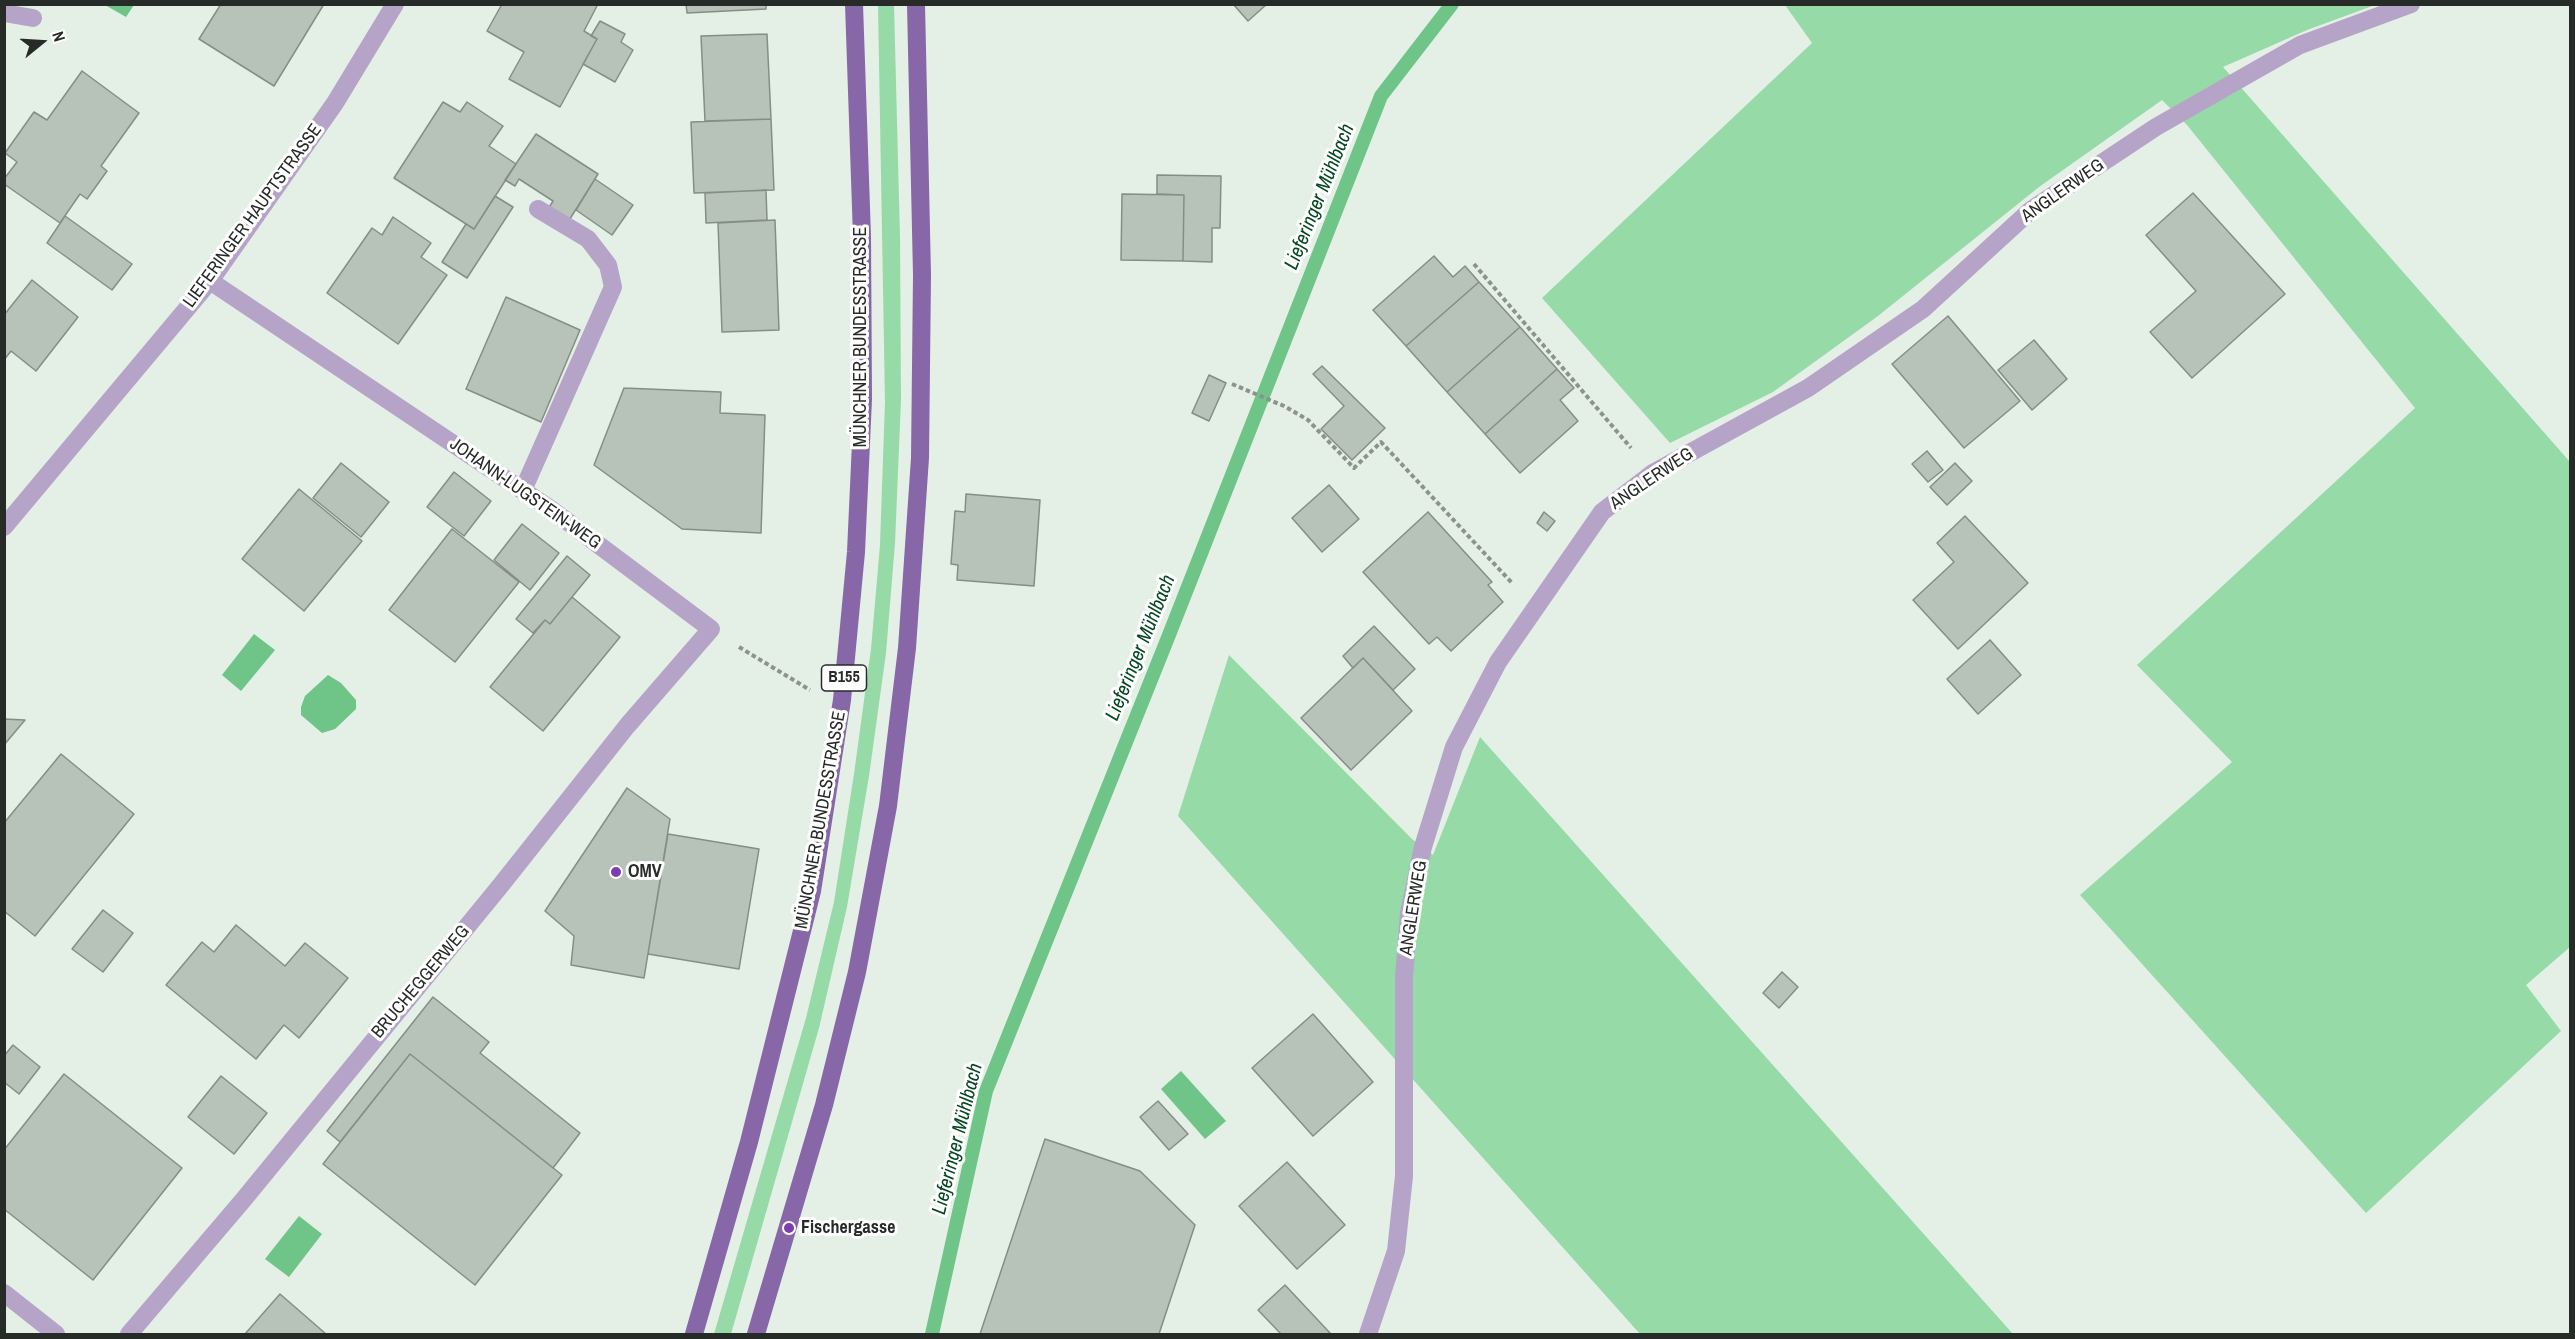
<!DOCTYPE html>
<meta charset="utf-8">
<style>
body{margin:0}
#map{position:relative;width:2575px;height:1339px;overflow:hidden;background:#e4efe6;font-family:"Archivo Narrow",sans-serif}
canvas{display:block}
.frame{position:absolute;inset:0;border:6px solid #272b28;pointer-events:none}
.north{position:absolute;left:12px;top:12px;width:60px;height:60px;-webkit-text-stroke:4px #fff;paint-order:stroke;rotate:72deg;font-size:16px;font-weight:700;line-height:24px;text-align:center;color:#272b28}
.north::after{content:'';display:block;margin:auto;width:21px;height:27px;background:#272b28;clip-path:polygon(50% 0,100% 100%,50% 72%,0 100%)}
</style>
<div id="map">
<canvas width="2575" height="1339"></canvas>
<div class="frame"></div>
<div class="north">N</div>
</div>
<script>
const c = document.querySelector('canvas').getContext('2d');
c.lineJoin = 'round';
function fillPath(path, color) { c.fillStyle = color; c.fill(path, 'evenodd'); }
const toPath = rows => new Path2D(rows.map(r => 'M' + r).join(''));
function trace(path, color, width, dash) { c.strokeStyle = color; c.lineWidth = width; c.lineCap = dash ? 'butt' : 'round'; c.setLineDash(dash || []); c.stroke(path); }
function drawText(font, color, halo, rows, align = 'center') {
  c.font = font + ' "Archivo Narrow",sans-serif'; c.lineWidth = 6; c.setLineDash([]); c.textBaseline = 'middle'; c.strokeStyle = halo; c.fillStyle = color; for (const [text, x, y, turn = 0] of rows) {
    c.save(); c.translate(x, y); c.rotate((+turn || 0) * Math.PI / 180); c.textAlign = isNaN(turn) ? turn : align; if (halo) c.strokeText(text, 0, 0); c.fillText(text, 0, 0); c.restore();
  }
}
const green = toPath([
 [878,5,894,5,900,238,901,400,895,543,886,653,869,776,847,907,819,1028,731,1334,714,1334,806,1018,834,902,854,774,871,649,880,545,885,402],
 [1785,5,2375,5,2307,30,2223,67,2570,462,2570,947,2526,985,2561,1031,2366,1213,2080,895,2232,762,2137,665,2415,408,2187,125,2162,100,2039,187,1878,316,1773,392,1670,443,1542,298,1812,43],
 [1229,655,1412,839,1433,855,1480,737,2013,1334,1640,1334,1178,816]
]);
const water = toPath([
 [105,5,134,4,134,5,126,17],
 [254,634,275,650,241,691,222,675],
 [328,675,341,683,356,700,356,709,335,729,322,733,301,715,301,707,305,696],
 [1181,1071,1226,1121,1205,1139,1161,1089],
 [299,1216,322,1234,289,1277,265,1259]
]);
const stream = toPath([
 [932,1334,986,1091,1167,640,1381,96,1452,4]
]);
const building = toPath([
 [221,4,324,4,274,86,199,39,221,4],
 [502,4,598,4,584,31,597,39,560,107,509,79,524,52,487,31,502,4],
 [686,4,766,4,766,9,687,13,686,4],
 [1233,4,1267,4,1248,21,1233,4],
 [600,21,625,34,621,42,633,50,615,82,583,64,597,39,591,36,600,21],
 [767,34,771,119,705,121,701,36,767,34],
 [82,71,139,113,101,166,107,171,87,199,80,194,60,223,4,184,4,179,17,162,5,153,34,112,47,120,82,71],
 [443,102,460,112,467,102,503,126,489,146,516,164,474,229,394,178,443,102],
 [771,119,774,190,694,193,691,122,771,119],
 [536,134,598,174,568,222,548,209,553,201,519,179,515,186,505,180,536,134],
 [1157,175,1221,176,1220,228,1212,228,1212,262,1183,261,1184,195,1157,194,1157,175],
 [595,179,633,205,612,235,576,210,595,179],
 [766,190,767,220,706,223,705,193,766,190],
 [2193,193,2285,294,2192,378,2150,332,2196,291,2146,235,2193,193],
 [1122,194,1184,195,1183,261,1121,260,1122,194],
 [495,196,513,207,467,278,442,262,466,224,474,229,495,196],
 [65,216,132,264,112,290,47,243,65,216],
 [393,217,431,243,421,257,447,275,398,344,327,293,372,228,382,235,393,217],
 [775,220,779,330,722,332,718,223,775,220],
 [1434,256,1453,277,1465,266,1479,282,1406,346,1373,310,1434,256],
 [32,280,78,317,36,371,11,351,4,360,4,315,32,280],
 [1479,282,1520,327,1447,392,1406,346,1479,282],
 [506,297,580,330,541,422,466,389,506,297],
 [1948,316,2020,401,1964,448,1892,364,1948,316],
 [1520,327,1557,369,1485,434,1447,392,1520,327],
 [2034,340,2067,379,2032,410,1998,370,2034,340],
 [1322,366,1385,428,1352,460,1321,429,1344,406,1313,374,1322,366],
 [1557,369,1574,388,1560,400,1578,421,1520,473,1485,434,1557,369],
 [1209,375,1226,383,1209,421,1192,413,1209,375],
 [624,388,721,392,720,413,765,415,761,533,682,529,594,465,624,388],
 [1927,451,1943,470,1928,482,1912,464,1927,451],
 [341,463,389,502,361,537,313,498,341,463],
 [1955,463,1972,481,1947,505,1930,487,1955,463],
 [454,472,491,501,464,536,427,507,454,472],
 [1329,485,1359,519,1322,552,1292,518,1329,485],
 [299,489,362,541,304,611,242,559,299,489],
 [966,494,1040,500,1034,586,957,580,958,565,951,564,955,511,965,512,966,494],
 [1428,512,1492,582,1488,585,1503,602,1451,651,1437,637,1429,644,1363,572,1428,512],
 [1544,512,1555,521,1547,531,1537,523,1544,512],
 [1965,516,2028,583,1958,649,1913,600,1954,562,1937,543,1965,516],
 [522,524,559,553,530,590,494,560,522,524],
 [452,529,519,582,455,662,389,610,452,529],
 [567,556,590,575,550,624,545,620,533,633,516,619,567,556],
 [572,597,620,637,543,731,490,687,545,620,550,624,572,597],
 [1374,626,1415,669,1393,690,1363,658,1353,668,1343,656,1374,626],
 [1990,640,2021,675,1978,714,1947,679,1990,640],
 [1363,658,1412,711,1351,770,1301,718,1363,658],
 [4,719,25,720,4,745,4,719],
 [61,754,134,814,35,936,4,911,4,823,61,754],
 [627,788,670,819,644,978,571,965,574,936,545,911,627,788],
 [668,834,759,849,739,969,648,954,668,834],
 [103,910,133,933,103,972,72,949,103,910],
 [236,925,285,966,305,943,348,978,299,1038,284,1025,256,1059,166,985,202,942,214,952,236,925],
 [1782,972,1798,987,1779,1008,1763,993,1782,972],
 [433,997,489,1042,480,1053,580,1133,553,1168,410,1054,340,1142,327,1131,433,997],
 [1313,1014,1373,1082,1313,1136,1252,1068,1313,1014],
 [13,1045,40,1067,19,1094,4,1082,4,1056,13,1045],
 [410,1054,562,1175,475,1285,323,1164,410,1054],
 [64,1074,182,1168,93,1280,4,1209,4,1150,64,1074],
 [221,1076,267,1113,234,1154,188,1117,221,1076],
 [1158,1101,1188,1134,1169,1150,1140,1117,1158,1101],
 [1045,1139,1140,1171,1195,1225,1159,1334,980,1334,1045,1139],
 [1287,1162,1345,1225,1297,1269,1239,1206,1287,1162],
 [1285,1285,1330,1333,1328,1334,1281,1334,1258,1310,1285,1285],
 [280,1294,326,1334,245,1334,280,1294]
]);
const path = toPath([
 [1474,264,1631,448],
 [1232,384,1284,406,1308,420,1354,468,1381,442,1512,583],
 [739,647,810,690]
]);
const minor = toPath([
 [4,13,33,18],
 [523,490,613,287,608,265,588,239,538,209],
 [4,527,210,281,335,103,395,4],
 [4,1293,56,1334],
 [129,1334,244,1199,501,885,627,726,711,629,552,510,210,281],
 [1368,1334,1396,1251,1404,1176,1404,977,1409,913,1423,847,1454,747,1498,662,1602,512,1653,473,1808,388,1923,309,2031,210,2156,127,2300,45,2411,4]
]);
const major = toPath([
 [694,1334,749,1142,812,891,842,700,856,552,863,399,862,237,854,4],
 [756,1334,824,1105,857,972,888,806,907,648,920,458,922,275,916,4]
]);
const markers = [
 [616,872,6,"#7d3cb0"],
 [789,1228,6,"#7d3cb0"]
];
const shields = [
 [844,678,45]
];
const shieldNames = [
 ["B155",844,678]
];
const streetNames = [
 ["ANGLERWEG",2063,191,-35],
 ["LIEFERINGER HAUPTSTRASSE",253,216,-54],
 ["MÜNCHNER BUNDESSTRASSE",861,337,-90],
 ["ANGLERWEG",1652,479,-34],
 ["JOHANN-LUGSTEIN-WEG",525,494,35],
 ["MÜNCHNER BUNDESSTRASSE",821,820,-80],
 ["ANGLERWEG",1414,908,-81],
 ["BRUCHEGGERWEG",421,982,-50]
];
const poiNames = [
 ["OMV",628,872],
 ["Fischergasse",801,1228]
];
const waterNames = [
 ["Lieferinger Mühlbach",1320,197,-68],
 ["Lieferinger Mühlbach",1141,648,-68],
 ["Lieferinger Mühlbach",958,1139,-76]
];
fillPath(green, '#96daa7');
fillPath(water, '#6fc487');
trace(stream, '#6fc487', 14);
fillPath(building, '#b7c2b9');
trace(building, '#848e86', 1.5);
trace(path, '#8b938c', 4, [4.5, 3]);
trace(minor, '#b5a4c8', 18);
trace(major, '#8767a8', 18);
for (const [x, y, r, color] of markers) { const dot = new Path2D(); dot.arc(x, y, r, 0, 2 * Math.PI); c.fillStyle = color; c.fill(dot); trace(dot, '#fff', 2); }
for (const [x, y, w] of shields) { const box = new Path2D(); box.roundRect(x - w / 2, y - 13, w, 26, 4.5); c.fillStyle = '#fff'; c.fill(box); trace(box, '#272b28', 1.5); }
drawText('bold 16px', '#272b28', null, shieldNames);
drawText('18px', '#272b28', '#fff', streetNames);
drawText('bold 18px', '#272b28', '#fff', poiNames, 'left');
drawText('italic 20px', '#044821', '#fff', waterNames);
</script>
